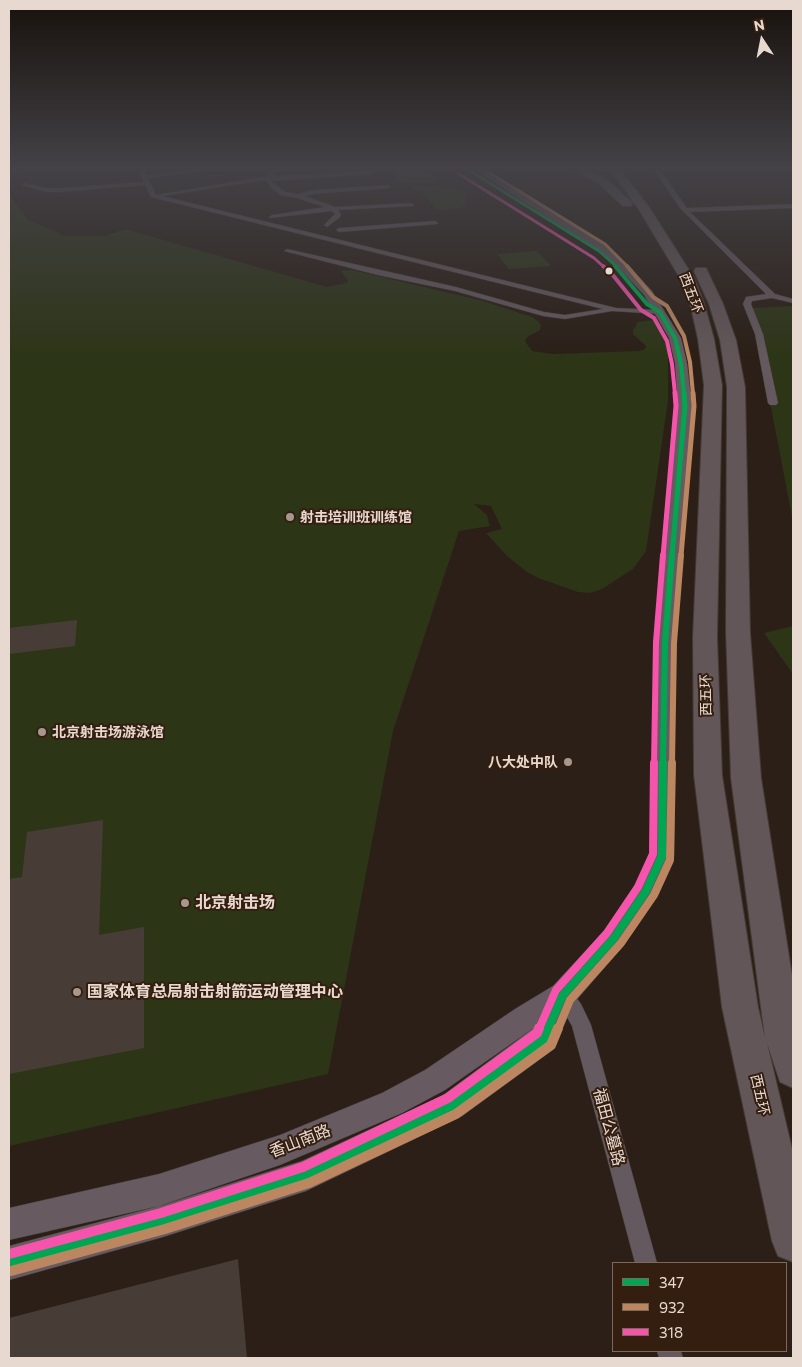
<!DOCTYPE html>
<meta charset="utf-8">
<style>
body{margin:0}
#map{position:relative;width:802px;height:1367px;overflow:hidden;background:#2b1f17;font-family:Commissioner,sans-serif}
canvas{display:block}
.frame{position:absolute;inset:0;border:10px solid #e8d9d0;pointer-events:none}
.legend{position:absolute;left:612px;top:1262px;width:175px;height:90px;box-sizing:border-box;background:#331e0f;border:1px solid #7b695c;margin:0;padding:6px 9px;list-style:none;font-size:15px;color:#e8d9d0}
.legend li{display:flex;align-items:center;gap:10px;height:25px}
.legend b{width:25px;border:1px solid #7b695c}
.north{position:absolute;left:737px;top:15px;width:50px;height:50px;-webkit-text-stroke:4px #331e0f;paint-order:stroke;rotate:349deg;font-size:14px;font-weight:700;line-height:20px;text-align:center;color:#e8d9d0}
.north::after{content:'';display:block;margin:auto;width:18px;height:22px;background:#e8d9d0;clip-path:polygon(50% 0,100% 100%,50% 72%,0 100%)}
</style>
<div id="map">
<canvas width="802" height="1367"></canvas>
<div class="frame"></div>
<ul class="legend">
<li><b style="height:6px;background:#00a651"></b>347</li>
<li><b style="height:6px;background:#bb8660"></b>932</li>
<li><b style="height:6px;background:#f653ac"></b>318</li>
</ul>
<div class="north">N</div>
</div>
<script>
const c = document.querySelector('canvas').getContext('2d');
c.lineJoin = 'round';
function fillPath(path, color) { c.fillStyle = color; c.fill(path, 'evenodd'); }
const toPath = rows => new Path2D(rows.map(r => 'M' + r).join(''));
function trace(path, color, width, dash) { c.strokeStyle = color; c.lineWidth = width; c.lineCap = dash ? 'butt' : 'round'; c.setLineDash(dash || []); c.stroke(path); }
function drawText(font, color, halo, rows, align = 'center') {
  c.font = font + ' Commissioner,"Noto Sans SC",sans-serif'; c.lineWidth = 4; c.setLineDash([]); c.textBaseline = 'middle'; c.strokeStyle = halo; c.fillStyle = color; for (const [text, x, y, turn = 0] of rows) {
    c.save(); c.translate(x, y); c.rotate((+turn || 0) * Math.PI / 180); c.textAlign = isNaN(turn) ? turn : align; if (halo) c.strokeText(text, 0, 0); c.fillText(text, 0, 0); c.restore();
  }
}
const green = toPath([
 [413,169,429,172,437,180,432,183,401,183,392,172],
 [415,186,452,187,466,192,468,194,465,201,466,207,441,210,435,208,424,194,412,189],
 [9,197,12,198,27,219,65,236,105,236,125,229,327,287,347,283,348,280,341,271,352,270,483,301,532,317,538,321,541,325,540,330,527,337,525,341,532,351,553,354,640,351,645,349,646,346,633,334,633,330,638,322,653,320,660,323,668,350,668,401,646,551,633,569,602,589,590,593,578,592,538,578,527,572,507,556,486,533,502,529,491,506,474,504,487,515,490,526,459,531,393,731,328,1074,9,1146],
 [537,251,551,266,509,269,497,254],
 [793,306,793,522,752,308],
 [793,626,793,674,764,633]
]);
const building = toPath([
 [77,620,75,646,9,654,9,628],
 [103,820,99,935,144,927,144,1048,9,1074,9,879,22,877,27,832],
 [238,1259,247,1358,9,1358,9,1318]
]);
const street = toPath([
 [17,167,24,167,9,175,9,171,17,167],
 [137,167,143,167,147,175,217,167,232,167,148,178,156,195,268,176,265,167,271,167,274,176,374,171,372,174,271,181,285,192,298,194,313,190,389,185,391,188,313,194,305,196,335,207,411,203,414,205,413,206,338,210,341,214,340,217,327,227,324,225,335,214,332,211,270,218,269,217,272,215,325,207,297,198,281,195,271,188,266,180,162,196,616,308,660,310,664,312,660,314,612,311,565,319,543,316,455,291,378,275,284,251,287,249,456,287,544,312,565,315,603,309,151,197,145,185,61,192,46,192,22,185,25,183,46,188,61,188,144,182,137,167],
 [652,167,658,167,687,208,793,204,793,208,690,212,775,294,793,299,793,303,772,298,752,301,751,304,763,334,778,403,776,405,770,405,768,403,755,334,743,304,746,297,766,294,680,208,652,167],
 [435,221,438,223,437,224,339,232,336,230,339,228,435,221],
 [563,986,570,989,581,1004,591,1025,657,1263,635,1263,572,1026,554,995,556,989,563,986],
 [657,1351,681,1351,683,1358,659,1358,657,1351]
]);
const secondary = toPath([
 [470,167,479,167,599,241,628,265,652,291,681,338,687,363,692,406,675,643,674,856,655,899,623,946,573,1004,554,1049,462,1116,306,1191,163,1237,9,1280,9,1246,163,1205,302,1161,442,1096,535,1027,445,1090,402,1113,280,1165,159,1206,9,1240,9,1208,159,1174,280,1135,382,1093,425,1070,515,1009,553,986,605,930,637,884,650,856,655,643,678,406,675,363,669,338,644,295,620,269,591,245,470,167]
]);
const highway = toPath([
 [569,167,582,167,606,179,633,203,631,206,623,206,598,183,569,167],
 [608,167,618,167,649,207,694,278,704,303,714,339,722,385,717,637,722,775,758,1007,765,1038,731,778,726,632,727,387,720,340,709,304,694,271,696,268,706,268,723,304,736,340,745,387,750,632,761,778,793,982,793,1088,780,1082,767,1043,793,1153,793,1262,778,1256,772,1241,722,1007,694,775,693,637,704,385,698,339,690,303,680,278,638,208,608,167]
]);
const bus1Far5 = toPath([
 [464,167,599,251,617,267]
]);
const bus1Far4 = toPath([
 [615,266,647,304,660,312,675,338,681,363,684,394]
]);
const bus1Far3 = toPath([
 [672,556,685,406,684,393]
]);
const bus1Far2 = toPath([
 [663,764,665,643,672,555]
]);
const bus1Far1 = toPath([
 [548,1029,563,995,614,938,646,891,662,856,663,763]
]);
const bus1 = toPath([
 [9,1263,163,1221,306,1175,452,1106,544,1039,549,1028]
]);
const bus2Far5 = toPath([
 [480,167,605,244,628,267]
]);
const bus2Far4 = toPath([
 [627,266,653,297,667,306,684,336,690,362,693,394]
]);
const bus2Far3 = toPath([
 [681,556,694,406,693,393]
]);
const bus2Far2 = toPath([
 [672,764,674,643,681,555]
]);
const bus2Far1 = toPath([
 [558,1029,570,1000,621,943,654,895,670,860,672,763]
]);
const bus2 = toPath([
 [11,1271,165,1229,309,1183,456,1114,551,1045,558,1028]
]);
const bus3Far5 = toPath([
 [459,174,594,258,604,267]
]);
const bus3Far4 = toPath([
 [603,266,612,274,641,310,654,318,667,341,672,364,675,394]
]);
const bus3Far3 = toPath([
 [663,556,676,406,675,393]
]);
const bus3Far2 = toPath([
 [654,764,656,642,663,555]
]);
const bus3Far1 = toPath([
 [539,1029,556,990,607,933,638,887,653,854,654,763]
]);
const bus3 = toPath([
 [9,1254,161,1213,303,1167,448,1098,537,1033,539,1028]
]);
const markers = [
 [609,271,4.5,"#e8d9d0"],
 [290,517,5,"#a6988f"],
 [42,732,5,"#a6988f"],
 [568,762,5,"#a6988f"],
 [185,903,5,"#a6988f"],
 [77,992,5,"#a6988f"]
];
const streetNames = [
 ["西五环",691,293,69],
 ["西五环",706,695,-91],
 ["西五环",760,1095,77]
];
const poiNames = [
 ["射击培训班训练馆",300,517],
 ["北京射击场游泳馆",52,732],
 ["八大处中队",558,762,"right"]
];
const nearPoinames = [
 ["北京射击场",195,903],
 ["国家体育总局射击射箭运动管理中心",87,992]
];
const nearStreetnames = [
 ["福田公墓路",609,1127,75],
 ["香山南路",300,1141,-21]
];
fillPath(green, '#2d3517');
fillPath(building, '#473d36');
trace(street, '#443a33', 1);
trace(secondary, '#443a33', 1);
trace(highway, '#443a33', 2);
fillPath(street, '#63595e');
fillPath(secondary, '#675a60');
fillPath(highway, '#625658');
trace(bus1Far5, '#00a651', 3);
trace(bus1Far4, '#00a651', 4);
trace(bus1Far3, '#00a651', 5);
trace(bus1Far2, '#00a651', 6);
trace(bus1Far1, '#00a651', 8);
trace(bus1, '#00a651', 10);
trace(bus2Far5, '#bb8660', 3);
trace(bus2Far4, '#bb8660', 4);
trace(bus2Far3, '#bb8660', 5);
trace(bus2Far2, '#bb8660', 6);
trace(bus2Far1, '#bb8660', 8);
trace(bus2, '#bb8660', 10);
trace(bus3Far5, '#f653ac', 3);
trace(bus3Far4, '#f653ac', 4);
trace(bus3Far3, '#f653ac', 5);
trace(bus3Far2, '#f653ac', 6);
trace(bus3Far1, '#f653ac', 8);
trace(bus3, '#f653ac', 10);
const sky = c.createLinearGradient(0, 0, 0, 358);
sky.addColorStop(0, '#18110d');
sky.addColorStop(0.47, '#444247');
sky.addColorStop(1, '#44424700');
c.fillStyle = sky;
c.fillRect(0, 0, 802, 358);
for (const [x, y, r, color] of markers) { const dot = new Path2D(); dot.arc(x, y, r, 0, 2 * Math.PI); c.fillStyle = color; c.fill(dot); trace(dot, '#331e0f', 2); }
drawText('14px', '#e8d9d0', '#331e0f', streetNames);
drawText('bold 14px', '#e8d9d0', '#331e0f', poiNames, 'left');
drawText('bold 16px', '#e8d9d0', '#331e0f', nearPoinames, 'left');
drawText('16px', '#e8d9d0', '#331e0f', nearStreetnames);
</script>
